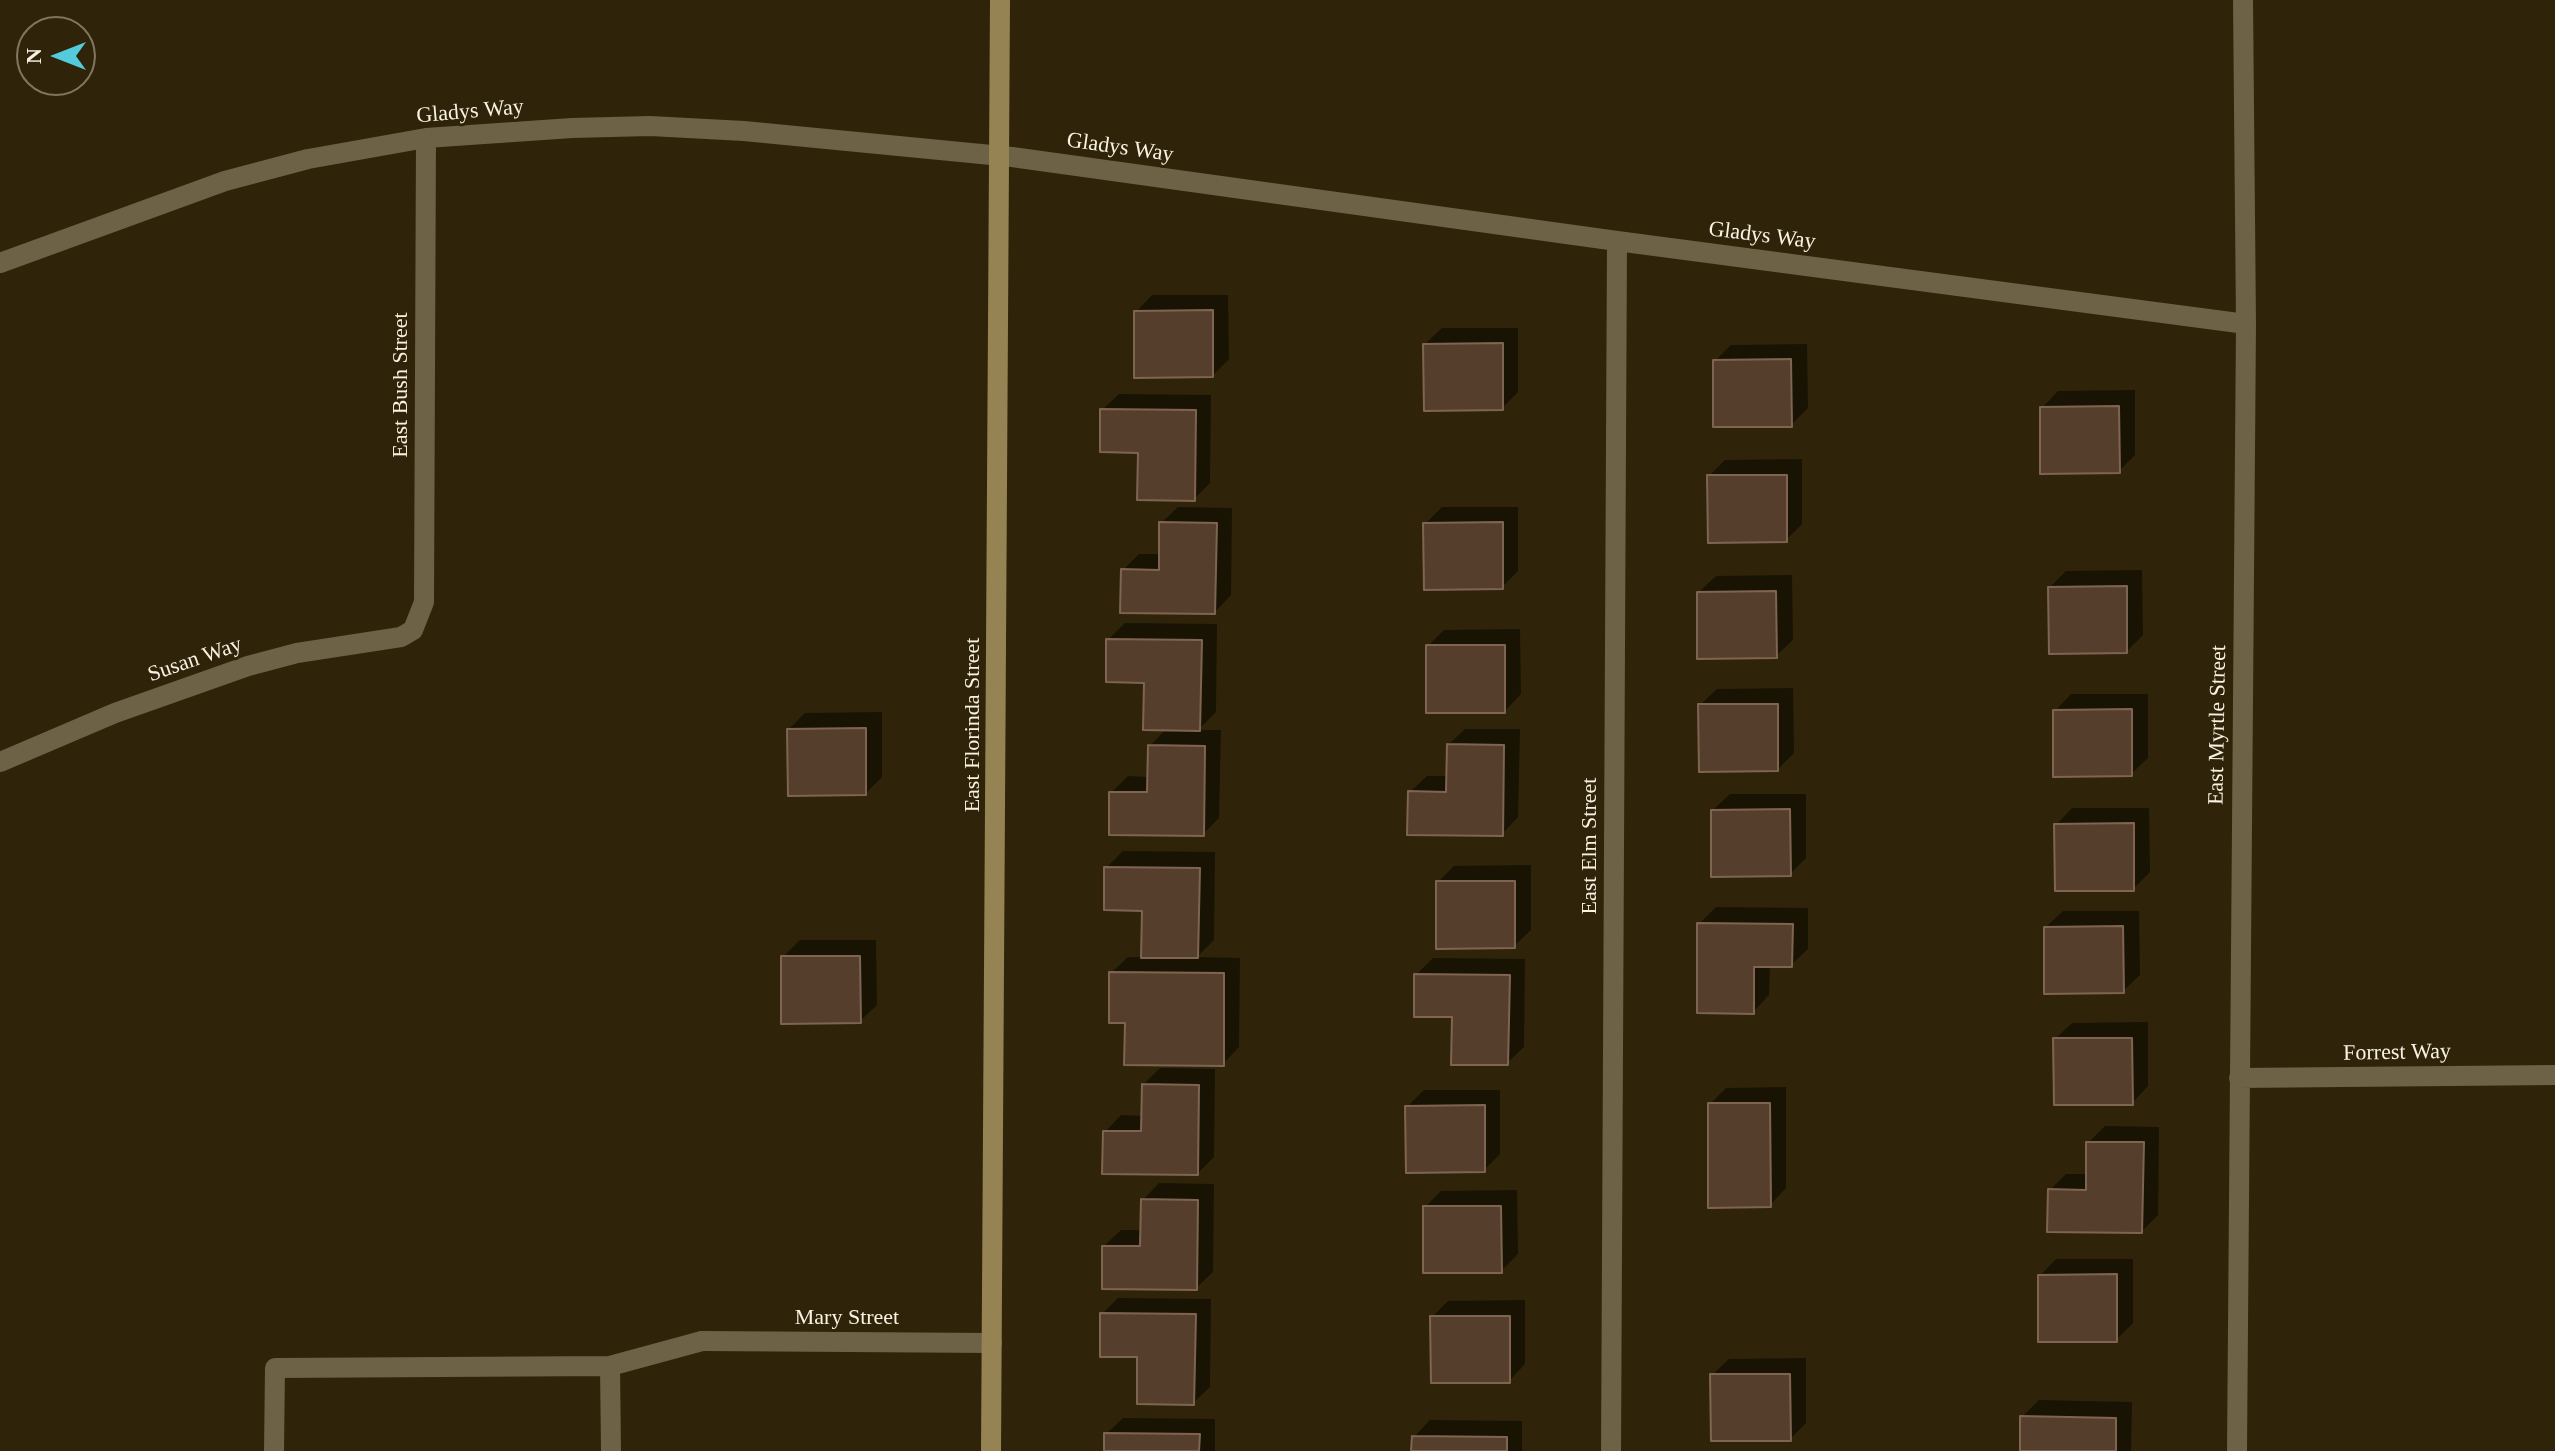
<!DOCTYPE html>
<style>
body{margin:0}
#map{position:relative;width:2555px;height:1451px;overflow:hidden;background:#2f2409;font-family:Georgia,serif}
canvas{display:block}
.north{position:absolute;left:16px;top:16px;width:80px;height:80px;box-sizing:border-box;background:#2f2409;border:2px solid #807660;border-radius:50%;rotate:270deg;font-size:22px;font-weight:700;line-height:32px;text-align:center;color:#f9f2e2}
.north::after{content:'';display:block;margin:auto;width:28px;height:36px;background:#54cadd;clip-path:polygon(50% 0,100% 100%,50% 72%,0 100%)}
</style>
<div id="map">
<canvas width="2555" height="1451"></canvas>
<div class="north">N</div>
</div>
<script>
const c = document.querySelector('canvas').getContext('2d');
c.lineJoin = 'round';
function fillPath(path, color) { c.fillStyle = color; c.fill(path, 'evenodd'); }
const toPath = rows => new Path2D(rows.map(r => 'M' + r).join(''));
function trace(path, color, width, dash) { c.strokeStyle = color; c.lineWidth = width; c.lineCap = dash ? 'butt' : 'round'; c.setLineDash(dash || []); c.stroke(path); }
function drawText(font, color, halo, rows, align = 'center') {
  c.font = font + ' Georgia,serif'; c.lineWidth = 6; c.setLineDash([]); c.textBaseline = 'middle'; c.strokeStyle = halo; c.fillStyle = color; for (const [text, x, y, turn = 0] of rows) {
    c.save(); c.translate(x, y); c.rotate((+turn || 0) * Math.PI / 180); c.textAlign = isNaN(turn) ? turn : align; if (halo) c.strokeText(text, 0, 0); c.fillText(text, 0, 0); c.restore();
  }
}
const shadow = toPath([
 [1152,295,1228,295,1229,359,1213,375,1136,312],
 [1442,328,1518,328,1518,392,1502,408,1425,344],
 [1807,344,1808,408,1791,425,1715,361,1731,345],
 [2135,390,2135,455,2119,471,2042,408,2058,391],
 [1119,394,1211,395,1210,483,1194,499,1140,451,1102,410],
 [1802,459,1802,524,1786,540,1709,476,1725,460],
 [1178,507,1232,508,1231,595,1215,612,1123,570,1139,554,1161,554,1161,523],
 [1442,507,1518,507,1518,571,1502,587,1425,524],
 [2142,570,2143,635,2127,651,2050,587,2066,571],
 [1792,575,1793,640,1776,656,1699,592,1716,576],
 [1125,623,1217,624,1216,712,1198,730,1221,730,1219,818,1203,834,1111,793,1128,776,1149,777,1150,746,1167,728,1146,681,1108,640],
 [1520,629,1521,694,1505,711,1428,646,1444,630],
 [1793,688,1794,753,1778,769,1700,705,1717,689],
 [2071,694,2148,694,2148,758,2131,774,2055,711],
 [882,712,882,777,866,793,789,729,805,713],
 [1465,729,1520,729,1518,817,1502,834,1410,792,1427,776,1448,776,1448,745],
 [1730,794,1806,794,1806,858,1790,874,1713,810],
 [2072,808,2149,808,2150,872,2133,889,2056,825],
 [1123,851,1215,852,1214,940,1197,957,1240,958,1239,1047,1223,1064,1127,1021,1111,973,1128,957,1143,957,1144,909,1106,868],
 [1531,865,1531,930,1514,946,1438,882,1454,866],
 [1716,907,1808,908,1808,949,1791,965,1770,965,1769,995,1753,1012,1699,924],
 [2063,911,2139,911,2140,975,2123,991,2046,927],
 [800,940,876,940,877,1005,860,1021,783,957],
 [1433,958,1525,959,1524,1047,1507,1063,1454,1015,1416,975],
 [2148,1022,2148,1086,2132,1103,2055,1039,2072,1023],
 [1160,1068,1215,1069,1214,1157,1198,1173,1105,1132,1121,1115,1144,1116,1144,1084],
 [1786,1087,1786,1188,1770,1205,1710,1104,1726,1088],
 [1424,1090,1500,1090,1500,1154,1484,1170,1407,1107],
 [2105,1126,2159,1127,2158,1215,2142,1231,2050,1190,2066,1174,2088,1174,2088,1143],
 [1159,1183,1214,1184,1213,1272,1196,1288,1104,1246,1121,1230,1142,1230,1143,1200],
 [1517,1190,1518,1254,1501,1271,1425,1207,1441,1191],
 [2056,1259,2133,1259,2133,1323,2116,1340,2040,1276],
 [1118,1298,1211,1299,1210,1387,1193,1403,1139,1355,1102,1314],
 [1525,1300,1525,1364,1509,1381,1432,1317,1448,1301],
 [1806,1358,1806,1423,1790,1439,1712,1375,1729,1359],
 [2039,1400,2132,1402,2131,1451,2022,1451,2022,1417],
 [1123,1418,1215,1419,1215,1451,1106,1451,1106,1434],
 [1430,1420,1522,1421,1522,1451,1413,1451,1414,1437]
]);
const building = toPath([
 [1213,310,1213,377,1134,378,1134,311,1213,310],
 [1503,343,1503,410,1424,411,1423,344,1503,343],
 [1791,359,1792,427,1713,427,1713,360,1791,359],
 [2119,406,2120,473,2040,474,2040,407,2119,406],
 [1100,409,1196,410,1195,501,1137,500,1138,453,1100,452,1100,409],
 [1707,475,1787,475,1787,542,1708,543,1707,475],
 [1159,522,1217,523,1215,614,1120,613,1121,569,1159,570,1159,522],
 [1503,522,1503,589,1424,590,1423,523,1503,522],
 [2127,586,2127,653,2049,654,2048,587,2127,586],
 [1776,591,1777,658,1697,659,1697,592,1776,591],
 [1106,639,1202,640,1200,731,1143,730,1144,683,1106,682,1106,639],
 [1426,645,1505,645,1505,713,1426,713,1426,645],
 [1698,704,1778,704,1778,771,1699,772,1698,704],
 [2132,709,2132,776,2053,777,2053,710,2132,709],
 [866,728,866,795,788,796,787,729,866,728],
 [1447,744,1504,745,1503,836,1407,835,1408,791,1446,792,1447,744],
 [1148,745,1205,746,1204,836,1109,835,1109,792,1147,792,1148,745],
 [1790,809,1791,876,1711,877,1711,810,1790,809],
 [2134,823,2134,891,2055,891,2054,824,2134,823],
 [1104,867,1200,868,1198,958,1141,958,1142,911,1104,910,1104,867],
 [1436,881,1515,881,1515,948,1436,949,1436,881],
 [1697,923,1793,924,1792,967,1754,967,1754,1014,1697,1013,1697,923],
 [2123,926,2124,993,2044,994,2044,927,2123,926],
 [781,956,860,956,861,1023,781,1024,781,956],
 [1109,972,1224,973,1224,1066,1124,1065,1125,1023,1109,1023,1109,972],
 [1414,974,1510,975,1508,1065,1451,1065,1452,1017,1414,1017,1414,974],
 [2053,1038,2132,1038,2133,1105,2054,1105,2053,1038],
 [1142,1084,1199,1085,1198,1175,1102,1174,1103,1131,1141,1131,1142,1084],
 [1708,1103,1770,1103,1771,1207,1708,1208,1708,1103],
 [1485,1105,1485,1172,1406,1173,1405,1106,1485,1105],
 [2086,1142,2144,1142,2142,1233,2047,1232,2048,1189,2086,1190,2086,1142],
 [1141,1199,1198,1200,1197,1290,1102,1289,1102,1246,1140,1246,1141,1199],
 [1423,1206,1501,1206,1502,1273,1423,1273,1423,1206],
 [2117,1274,2117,1342,2038,1342,2038,1275,2117,1274],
 [1100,1313,1196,1314,1194,1405,1137,1404,1137,1357,1100,1357,1100,1313],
 [1430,1316,1510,1316,1510,1383,1431,1383,1430,1316],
 [1710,1374,1790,1374,1791,1441,1711,1441,1710,1374],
 [2020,1416,2116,1418,2116,1451,2020,1451,2020,1416],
 [1104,1433,1200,1434,1199,1451,1104,1451,1104,1433],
 [1412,1436,1507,1437,1507,1451,1411,1451,1412,1436]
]);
const lane = toPath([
 [610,1366,702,1341],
 [274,1451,275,1368,610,1366,611,1451]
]);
const street = toPath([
 [0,263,225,181,308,159,426,138,572,128,650,126,744,131,1012,157,1617,241,2246,324],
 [0,762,115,713,248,666,297,653,401,637,413,630,424,602,426,138],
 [2239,1078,2555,1075],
 [702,1341,992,1343],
 [1611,1451,1617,241],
 [2237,1451,2246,324,2243,0]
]);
const secondary = toPath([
 [991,1451,1000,0]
]);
const streetNames = [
 ["Gladys Way",470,112,-5],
 ["Gladys Way",1120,148,8],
 ["Gladys Way",1762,236,7],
 ["East Bush Street",401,385,-90],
 ["Susan Way",195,660,-19],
 ["East Florinda Street",973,725,-90],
 ["East Myrtle Street",2218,725,-89],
 ["East Elm Street",1590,846,-90],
 ["Forrest Way",2397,1053,-1],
 ["Mary Street",847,1318]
];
fillPath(shadow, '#0007');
fillPath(building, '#563e2c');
trace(building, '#7f6451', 2);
trace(lane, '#6d6245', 20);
trace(street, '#6d6245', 20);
trace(secondary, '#958354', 20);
drawText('22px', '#f9f2e2', '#2f2409', streetNames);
</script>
